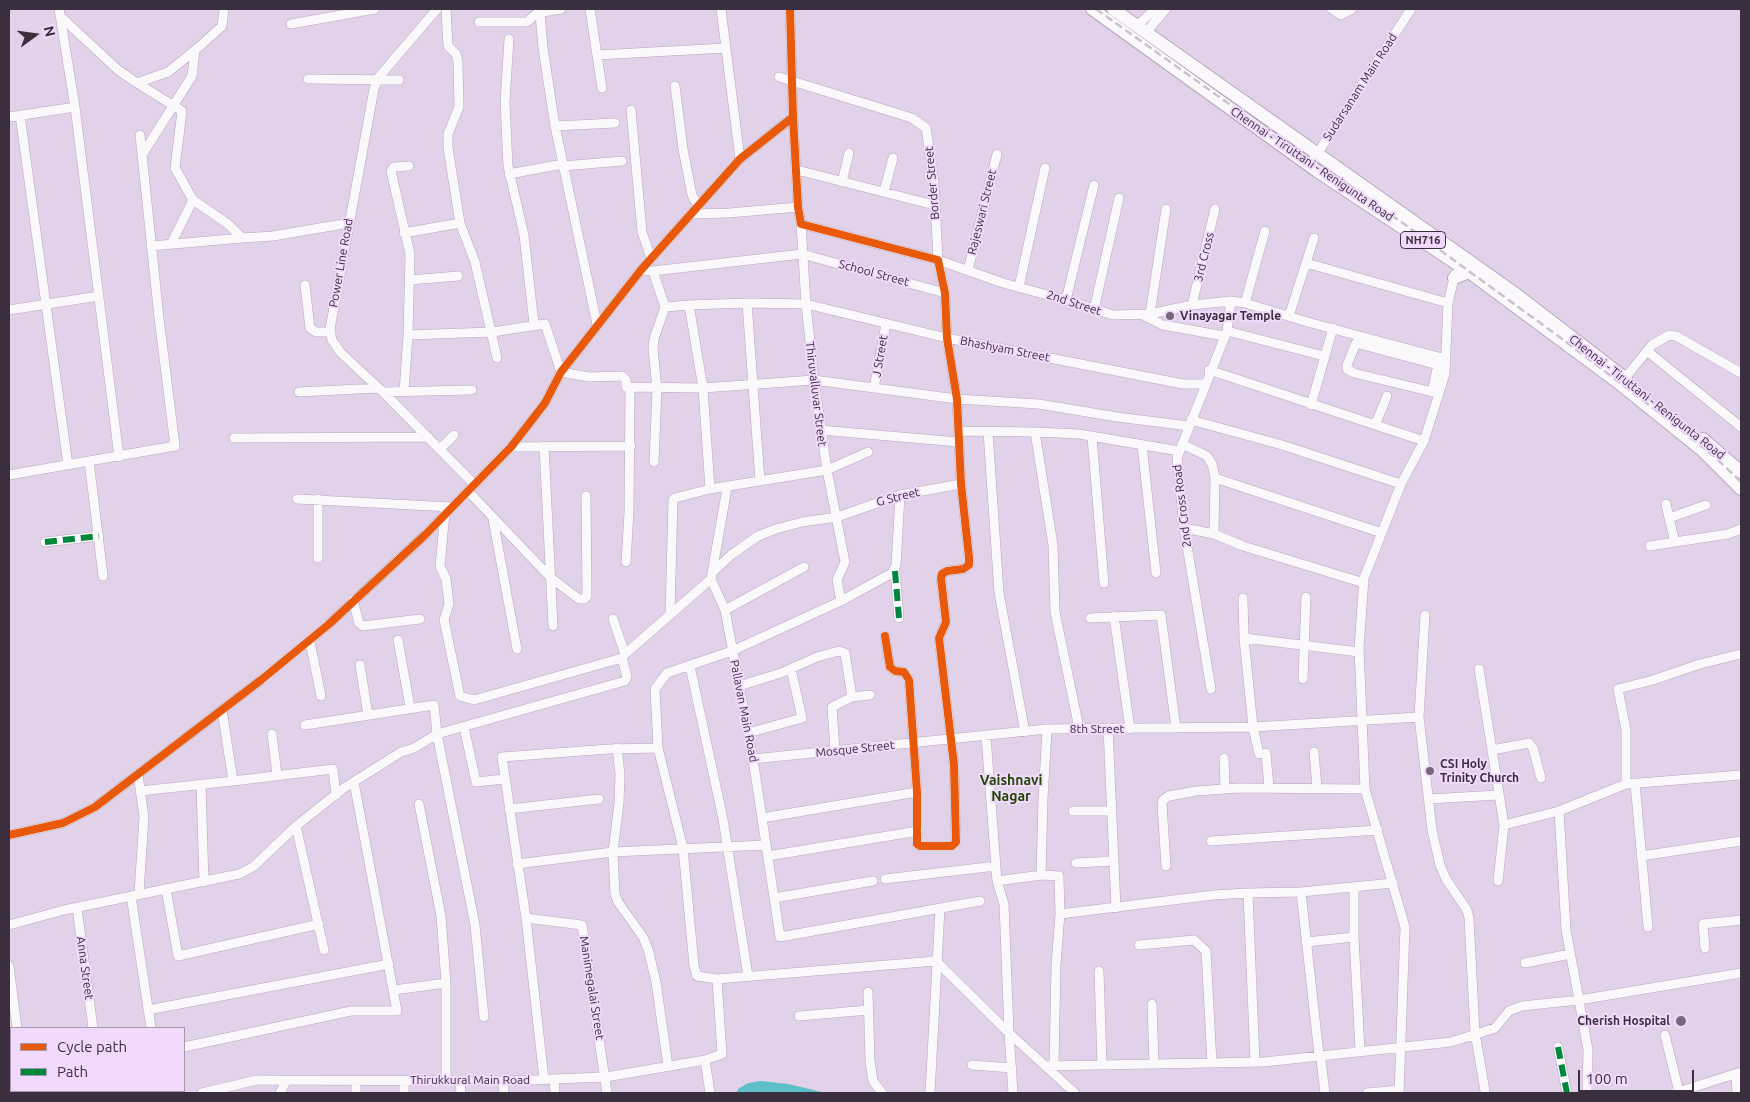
<!DOCTYPE html>
<style>
body{margin:0}
#map{position:relative;width:1750px;height:1102px;overflow:hidden;background:#e2d2e9;font-family:Ubuntu,sans-serif}
canvas{display:block}
.frame{position:absolute;inset:0;border:10px solid #3b2f3f;pointer-events:none}
.legend{position:absolute;left:10px;top:1027px;width:175px;height:65px;box-sizing:border-box;background:#f0d9fa;border:1px solid #a895af;margin:0;padding:6px 9px;list-style:none;font-size:15px;color:#3b2f3f}
.legend li{display:flex;align-items:center;gap:10px;height:25px}
.legend b{width:25px;border:1px solid #a895af}
.north{position:absolute;left:10px;top:10px;width:50px;height:50px;-webkit-text-stroke:4px #f0d9fa;paint-order:stroke;rotate:76deg;font-size:14px;font-weight:700;line-height:20px;text-align:center;color:#3b2f3f}
.north::after{content:'';display:block;margin:auto;width:18px;height:22px;background:#3b2f3f;clip-path:polygon(50% 0,100% 100%,50% 72%,0 100%)}
.scale{position:absolute;left:1578px;top:1070px;width:116px;height:22px;box-sizing:border-box;border:2px solid #3b2f3f;border-top:0;padding-left:6px;font-size:15px;line-height:18px;white-space:nowrap;color:#3b2f3f;-webkit-text-stroke:4px #f0d9fa;paint-order:stroke}
</style>
<div id="map">
<canvas width="1750" height="1102"></canvas>
<div class="frame"></div>
<ul class="legend">
<li><b style="height:6px;background:#e8590c"></b>Cycle path</li>
<li><b style="height:6px;background:#00873e"></b>Path</li>
</ul>
<div class="north">N</div>
<div class="scale">100 m</div>
</div>
<script>
const c = document.querySelector('canvas').getContext('2d');
c.lineJoin = 'round';
function fillPath(path, color) { c.fillStyle = color; c.fill(path, 'evenodd'); }
const toPath = rows => new Path2D(rows.map(r => 'M' + r).join(''));
function trace(path, color, width, dash) { c.strokeStyle = color; c.lineWidth = width; c.lineCap = dash ? 'butt' : 'round'; c.setLineDash(dash || []); c.stroke(path); }
function drawText(font, color, halo, rows, align = 'center') {
  c.font = font + ' Ubuntu,sans-serif'; c.lineWidth = 4; c.setLineDash([]); c.textBaseline = 'middle'; c.strokeStyle = halo; c.fillStyle = color; for (const [text, x, y, turn = 0] of rows) {
    c.save(); c.translate(x, y); c.rotate((+turn || 0) * Math.PI / 180); c.textAlign = isNaN(turn) ? turn : align; if (halo) c.strokeText(text, 0, 0); c.fillText(text, 0, 0); c.restore();
  }
}
const water = toPath([
 [761,1081,788,1084,826,1093,736,1093,738,1089,748,1083]
]);
const minor = toPath([
 [437,9,378,78,374,89,330,329,332,340,341,353,383,392,474,484],
 [446,9,448,46,456,54,458,61,459,107,448,134,448,148,460,223,475,262,497,358],
 [590,9,602,88],
 [721,9,740,159],
 [1332,9,1341,15,1352,9],
 [540,13,543,48,555,126,597,324],
 [60,16,118,70,137,83,168,72,199,47,222,26,224,9],
 [479,22,527,22,537,13,561,9],
 [291,24,375,9],
 [1137,26,1155,9],
 [1146,32,1166,9],
 [509,39,505,102,508,166,524,235,534,324],
 [597,55,726,48],
 [779,77,912,118,926,128,934,183,938,260,1003,283,1066,300,1113,315,1150,314,1192,305,1231,301,1245,303,1311,323,1446,359],
 [308,79,399,80],
 [137,83,182,111,175,168,193,200,228,224,242,238,273,236,349,223],
 [675,86,683,149,692,195,698,206],
 [75,107,119,457],
 [631,110,642,232,651,258],
 [20,115,68,465],
 [9,117,75,107,59,9],
 [793,117,798,207,801,224,938,260,945,293,947,338,957,399,961,484,969,557,969,565,963,569,947,571,942,574,941,578,946,622,939,638,954,765,956,842,952,846,920,846,917,844,917,792,909,680,904,672,895,671,890,667,885,636],
 [555,126,615,123],
 [142,155,192,76,195,51],
 [1310,165,1411,9],
 [563,166,622,161],
 [797,170,934,205],
 [509,174,563,164],
 [842,182,849,153],
 [884,192,893,158],
 [692,214,729,213,798,207],
 [801,224,806,304,814,380,827,470,845,562,837,580,841,601],
 [404,233,460,223],
 [171,244,193,200],
 [151,246,242,238],
 [1306,263,1314,238],
 [641,270,653,271,802,254,945,293],
 [968,270,997,154],
 [653,271,665,307,689,305],
 [410,280,458,276],
 [305,285,310,328,316,332,331,332],
 [1019,287,1045,168],
 [1066,300,1094,185],
 [747,303,760,481],
 [1245,303,1265,231],
 [1192,305,1215,209],
 [9,310,99,296],
 [1094,310,1119,198],
 [1150,314,1166,209],
 [1143,315,1163,325,1224,336],
 [1289,316,1306,263,1448,303],
 [1227,331,1324,356],
 [408,335,492,332,545,324,561,372,589,377,622,376,626,380,626,387,703,388,814,380,957,399,1039,404,1117,417,1189,426],
 [1647,351,1741,427],
 [1209,370,1424,441],
 [1625,378,1652,345,1669,335,1676,336,1741,373],
 [874,388,886,324],
 [404,391,408,335,410,254,391,171,394,167,409,166],
 [299,392,378,388],
 [383,392,472,390],
 [1432,392,1439,360],
 [1437,393,1354,373,1347,369,1347,365,1356,343,1438,365],
 [1311,405,1333,328],
 [1191,420,1282,445,1401,484],
 [1376,423,1387,396],
 [820,430,958,442],
 [958,431,1035,432,1053,545,1055,612,1079,728],
 [988,432,999,593,1025,732],
 [1035,432,1079,434,1179,451],
 [1092,437,1104,583],
 [234,438,428,437],
 [1182,444,1207,456,1212,464,1215,478,1214,534],
 [1142,445,1156,573],
 [544,446,553,626],
 [511,447,631,446],
 [440,449,454,435],
 [868,452,827,470,710,489,703,388,689,305,747,303,806,304,947,338,1183,384,1205,384],
 [89,461,103,576],
 [654,462,657,389,653,349,654,339,665,307],
 [9,475,175,446,159,318,140,135],
 [1215,478,1382,533],
 [727,488,711,579,725,610,753,759,780,937,980,901],
 [468,491,551,578,579,599,584,599,587,596,586,496],
 [900,495,896,565,892,573,841,601,732,651,667,673,655,689,658,748,683,848,694,966,697,976,717,979,936,961,1009,1033,1013,1093],
 [297,499,451,507],
 [1666,504,1669,518],
 [1706,505,1669,518,1675,542,1728,534,1741,529],
 [445,513,440,566,446,579,449,604,444,620,460,696,474,700,622,658],
 [493,519,517,649],
 [1184,528,1214,534,1243,546,1364,583],
 [45,542,99,536],
 [1650,546,1675,542],
 [318,558,318,499],
 [626,562,629,512,630,387],
 [714,571,731,555,758,536,776,529,802,522,837,517,900,495,961,484],
 [895,571,899,618],
 [1243,598,1244,638],
 [353,600,359,623,363,626,420,619],
 [725,610,804,567],
 [670,615,673,500,675,498,710,489],
 [1425,615,1419,717,1432,830,1440,865,1446,879,1467,910,1469,918,1475,1033,1485,1091],
 [1114,616,1130,729],
 [1090,618,1161,615,1176,728],
 [613,619,625,654],
 [398,640,410,707],
 [310,642,321,696],
 [360,665,368,715],
 [690,666,723,819,748,976],
 [1479,669,1504,825,1559,811],
 [1303,679,1306,597],
 [739,686,781,673,817,657,839,651,845,653,852,697,832,707,835,751],
 [1211,689,1184,528,1177,458,1227,331,1231,301],
 [852,697,870,695],
 [222,710,233,781,333,769,336,795],
 [305,725,434,705,437,734,475,925,484,1017],
 [464,727,476,782,504,779],
 [1108,728,1116,908],
 [748,733,802,718,791,669],
 [272,734,277,775],
 [986,736,997,881,1004,904,1009,1033,1075,1093],
 [617,748,620,774,619,803,613,852,615,894,618,902,643,937,648,949,656,982,668,1066],
 [1492,750,1529,743,1533,748,1541,778],
 [1314,752,1317,788],
 [1266,753,1269,788],
 [1259,754,1253,727,1244,638,1359,652],
 [1224,758,1225,789],
 [753,759,1047,729,1253,727,1419,717],
 [138,774,144,817,139,893],
 [1741,775,1626,784,1559,811,1566,930,1579,1000,1741,973],
 [1635,783,1648,927],
 [201,784,204,882],
 [1626,784,1626,730,1618,689,1653,680,1700,664,1741,654],
 [140,791,233,781],
 [1430,799,1497,795],
 [419,804,441,916,446,983,446,1081],
 [509,809,599,799],
 [1073,811,1112,811],
 [762,818,917,792],
 [296,826,324,950],
 [9,835,63,823,95,807,261,680,328,625,426,534,511,447,545,403,561,372,641,270,740,159,793,117,790,9],
 [1211,841,1378,830],
 [768,856,918,831],
 [1641,856,1741,841],
 [1076,863,1114,861],
 [517,864,613,852,766,845],
 [1166,866,1162,804,1163,800,1169,796,1196,791,1239,788,1365,789],
 [1041,875,1043,799,1047,729],
 [885,879,996,866],
 [997,881,1041,875,1059,876,1060,914],
 [1498,881,1504,825],
 [1354,888,1354,937,1360,1050],
 [166,889,178,956,319,924],
 [1301,892,1393,883],
 [1248,893,1255,1062],
 [131,896,151,1028],
 [774,898,873,881],
 [77,908,93,1028],
 [526,918,582,925,607,1093],
 [9,925,64,910,239,874,253,867,296,826,344,788,401,752,414,748,437,734,625,681,627,677,622,658,625,654,711,579],
 [1306,942,1354,937],
 [1139,945,1194,940,1206,951,1212,1063],
 [1705,948,1703,924,1741,920],
 [1525,963,1570,954],
 [9,966,17,1028],
 [1099,971,1102,1065],
 [394,990,446,983],
 [868,992,870,1061,873,1081,882,1093],
 [1152,1004,1154,1063],
 [148,1010,389,964],
 [799,1016,869,1010],
 [1665,1035,1679,1092],
 [184,1047,351,1011,397,1011,354,782],
 [1558,1047,1567,1093],
 [705,1060,722,1054,717,979],
 [1321,1060,1325,1093],
 [972,1065,1012,1068],
 [1054,1065,1056,965,1060,914,1214,895,1248,893,1301,892,1319,1055],
 [1045,1066,1264,1062,1451,1042,1495,1028,1509,1011,1522,1006,1579,1000,1588,1050,1587,1093],
 [1736,1074,1737,1093],
 [544,1079,526,918,502,757,609,749,658,748],
 [554,1079,555,1093],
 [404,1081,404,1093],
 [460,1081,461,1093],
 [503,1081,504,1093],
 [27,1091,27,1093],
 [100,1091,100,1093],
 [202,1093,257,1080,503,1081,606,1077,705,1060,710,1093],
 [280,1093,286,1081],
 [356,1093,356,1082],
 [930,1093,940,909],
 [1367,1093,1399,1090],
 [1399,1093,1405,927,1365,789,1359,648,1364,578,1401,484,1424,441,1445,374,1448,303,1455,274],
 [1675,1093,1741,1072]
]);
const highway = toPath([
 [1092,9,1317,171,1469,272,1620,384,1702,450,1741,489],
 [1113,9,1517,295,1626,379],
 [1454,278,1469,272],
 [1703,439,1741,472]
]);
const rail = toPath([
 [1096,9,1316,166,1400,221,1565,341,1653,408,1715,457,1741,482]
]);
const quiet = toPath([
 [45,542,99,536],
 [895,571,899,618],
 [1558,1047,1567,1093]
]);
const cycleway = toPath([
 [793,117,798,207,801,224,938,260,945,293,947,338,957,399,961,484,969,557,969,565,963,569,947,571,942,574,941,578,946,622,939,638,954,765,956,842,952,846,920,846,917,844,917,792,909,680,904,672,895,671,890,667,885,636],
 [9,835,63,823,95,807,261,680,328,625,426,534,511,447,545,403,561,372,641,270,740,159,793,117,790,9]
]);
const markers = [
 [1170,316,5,"#75687a"],
 [1430,771,5,"#75687a"],
 [1681,1021,6,"#75687a"]
];
const shields = [
 [1423,240,45]
];
const shieldNames = [
 ["NH716",1423,240]
];
const streetNames = [
 ["Sudarsanam Main Road",1360,87,-57],
 ["Chennai - Tiruttani - Renigunta Road",1312,164,34],
 ["Border Street",932,183,-95],
 ["Rajeswari Street",982,212,-76],
 ["3rd Cross",1204,257,-76],
 ["Power Line Road",341,263,-80],
 ["School Street",874,273,15],
 ["2nd Street",1074,303,18],
 ["Bhashyam Street",1005,349,11],
 ["J Street",880,356,-80],
 ["Thiruvalluvar Street",816,394,83],
 ["Chennai - Tiruttani - Renigunta Road",1647,397,38],
 ["G Street",898,497,-14],
 ["2nd Cross Road",1182,506,-97],
 ["Pallavan Main Road",744,711,79],
 ["8th Street",1097,729],
 ["Mosque Street",855,749,-6],
 ["Anna Street",85,968,82],
 ["Manimegalai Street",592,988,81],
 ["Thirukkural Main Road",470,1080]
];
const poiNames = [
 ["Vinayagar Temple",1180,316],
 ["CSI Holy",1440,764],
 ["Trinity Church",1440,778],
 ["Cherish Hospital",1670,1021,"right"]
];
const neighbourhoodNames = [
 ["Vaishnavi",1011,780],
 ["Nagar",1011,796]
];
fillPath(water, '#5dc0c8');
trace(minor, '#b4a8ba', 10);
trace(highway, '#b4a8ba', 14);
trace(minor, '#fbf8fc', 9);
trace(highway, '#fbf8fc', 12);
trace(rail, '#c9c4cb', 2.5, [8, 4]);
trace(quiet, '#00873e', 6, [12, 6]);
trace(cycleway, '#e8590c', 8);
for (const [x, y, r, color] of markers) { const dot = new Path2D(); dot.arc(x, y, r, 0, 2 * Math.PI); c.fillStyle = color; c.fill(dot); trace(dot, '#f0d9fa', 2); }
for (const [x, y, w] of shields) { const box = new Path2D(); box.roundRect(x - w / 2, y - 8.5, w, 17, 4); c.fillStyle = '#f0d9fa'; c.fill(box); trace(box, '#3b2f3f', 1); }
drawText('bold 11px', '#3b2f3f', null, shieldNames);
drawText('12px', '#3b2f3f', '#f0d9fa', streetNames);
drawText('bold 12px', '#3b2f3f', '#f0d9fa', poiNames, 'left');
drawText('bold 14px', '#214707', '#f0d9fa', neighbourhoodNames);
</script>
